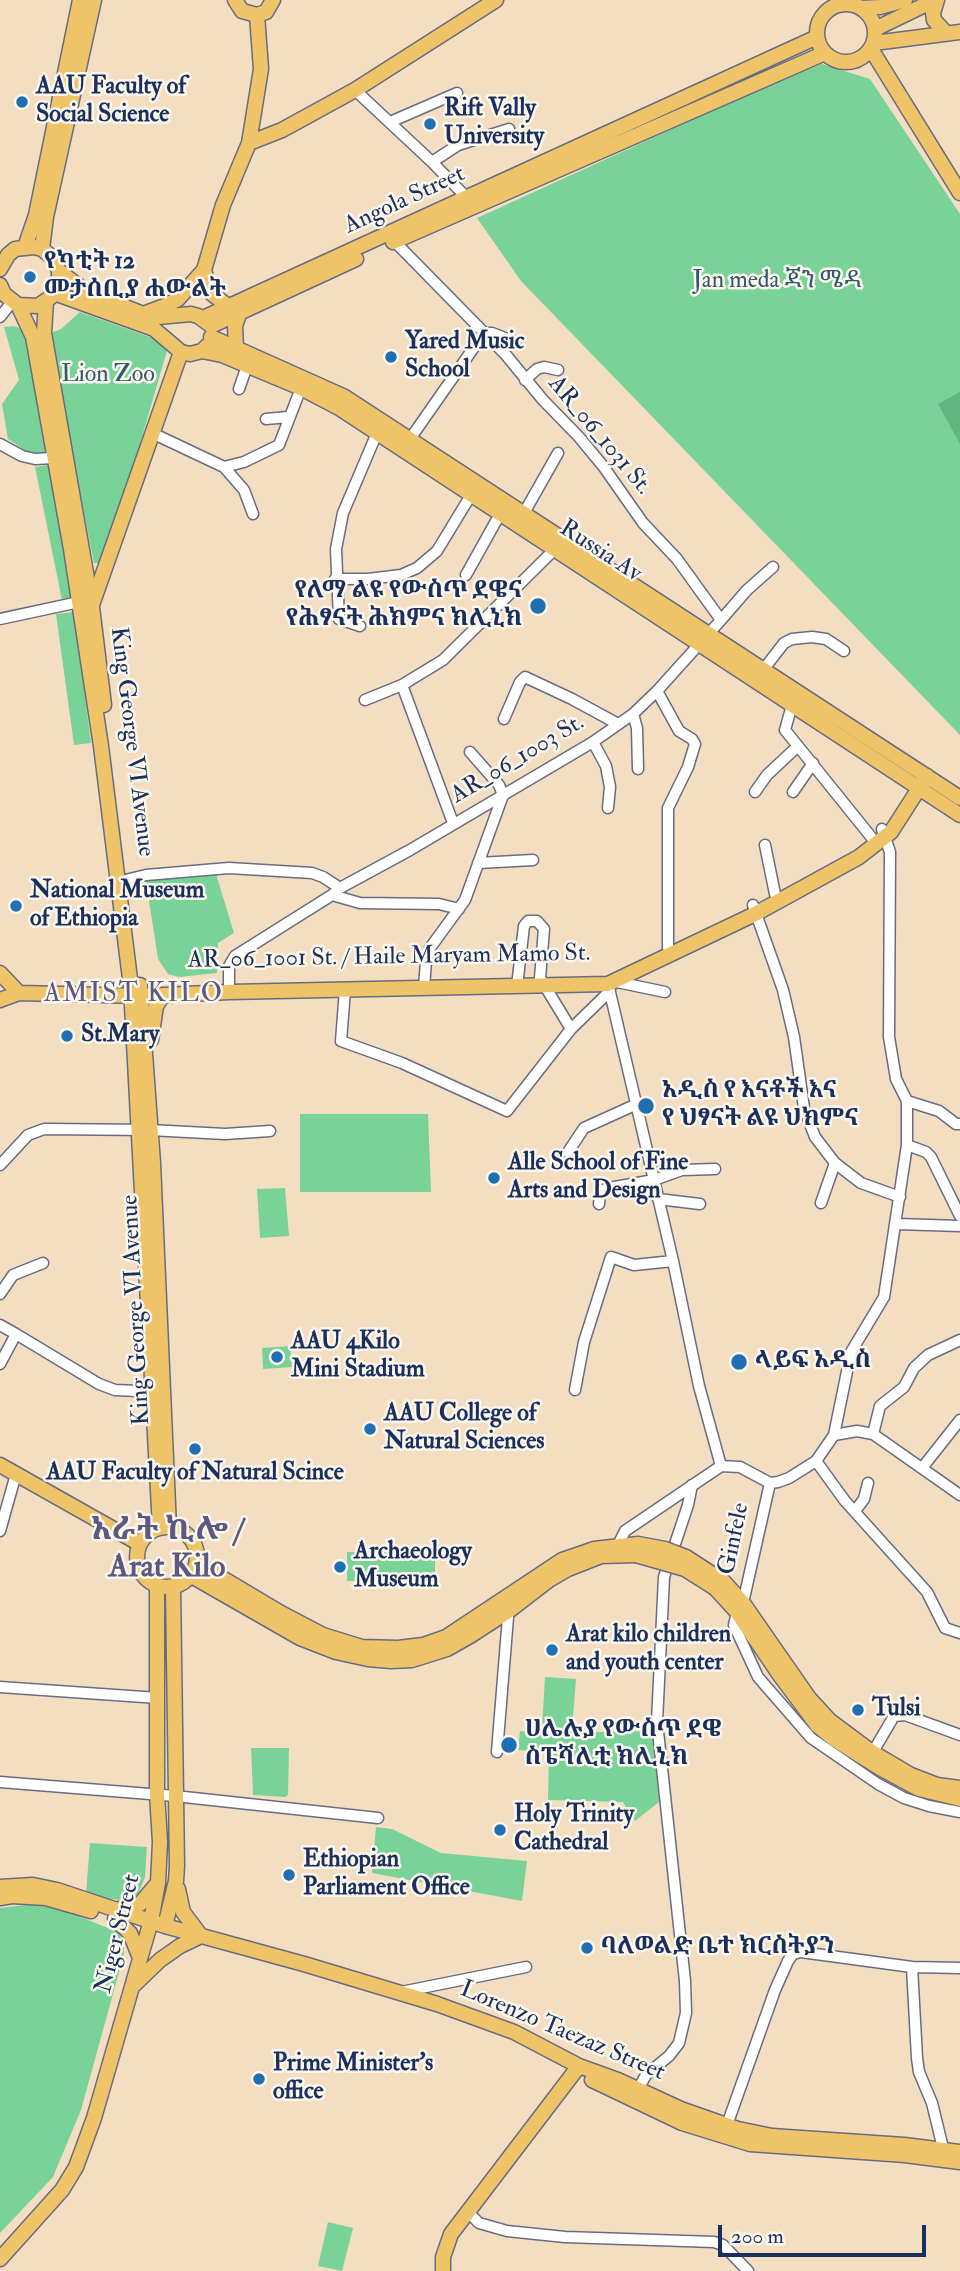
<!DOCTYPE html>
<meta charset="utf-8">
<style>
body{margin:0}
#map{position:relative;width:960px;height:2271px;overflow:hidden;background:#f4dec2;font-family:"IM FELL Double Pica",serif}
canvas{display:block}
.scale{position:absolute;left:718px;top:2225px;width:208px;height:32px;box-sizing:border-box;border:4px solid #1b2f5e;border-top:0;padding-left:9px;font-size:21px;line-height:24px;white-space:nowrap;color:#1b2f5e;-webkit-text-stroke:5px #fbf7ec;paint-order:stroke}
</style>
<div id="map">
<canvas width="960" height="2271"></canvas>
<div class="scale">200 m</div>
</div>
<script>
const c = document.querySelector('canvas').getContext('2d');
c.lineJoin = 'round';
function fillPath(path, color) { c.fillStyle = color; c.fill(path, 'evenodd'); }
const toPath = rows => new Path2D(rows.map(r => 'M' + r).join(''));
function trace(path, color, width, dash) { c.strokeStyle = color; c.lineWidth = width; c.lineCap = dash ? 'butt' : 'round'; c.setLineDash(dash || []); c.stroke(path); }
function drawText(font, color, halo, rows, align = 'center') {
  c.font = font + ' "IM FELL Double Pica","Noto Serif Ethiopic",serif'; c.lineWidth = 5; c.setLineDash([]); c.textBaseline = 'middle'; c.strokeStyle = halo; c.fillStyle = color; for (const [text, x, y, turn = 0] of rows) {
    c.save(); c.translate(x, y); c.rotate((+turn || 0) * Math.PI / 180); c.textAlign = isNaN(turn) ? turn : align; if (halo) c.strokeText(text, 0, 0); c.fillText(text, 0, 0); c.restore();
  }
}
const green = toPath([
 [822,64,870,79,960,214,960,735,521,281,477,218,738,99],
 [80,312,169,344,105,564,94,563,48,334,61,329],
 [14,326,27,331,50,453,32,455,8,439,2,404,19,380,4,327],
 [49,465,73,598,62,600,35,467],
 [74,612,91,743,74,745,56,614],
 [216,874,234,933,218,943,217,973,179,977,168,974,158,959,146,881],
 [300,1114,428,1114,431,1192,300,1192],
 [285,1188,289,1236,260,1238,257,1189],
 [290,1346,292,1367,263,1369,262,1348],
 [410,1550,435,1550,435,1580,418,1581,418,1574,363,1575,362,1581,347,1581,347,1552,410,1553],
 [545,1677,576,1679,572,1730,542,1728],
 [520,1731,548,1733,653,1731,659,1802,635,1821,623,1802,548,1800,549,1752,518,1750],
 [251,1748,289,1748,288,1795,285,1797,253,1795],
 [376,1827,392,1829,441,1853,527,1861,522,1901,372,1873],
 [90,1843,147,1847,145,1877,139,1892,135,1897,122,1900,102,1898,86,1893],
 [33,1904,63,1910,118,1932,123,1941,124,1954,81,2110,53,2177,0,2233,0,1908],
 [328,2222,353,2228,342,2271,318,2266]
]);
const forest = toPath([
 [960,392,960,444,938,404]
]);
const minor = toPath([
 [355,90,432,162,469,200],
 [390,122,457,93],
 [432,162,458,145,509,129],
 [0,317,12,302],
 [484,333,492,333,515,342],
 [525,380,537,369,544,367,558,370],
 [239,389,247,366],
 [266,419,288,417],
 [152,433,224,467,244,462,279,445,301,388],
 [410,439,484,333],
 [0,444,22,456,35,459,53,458],
 [224,467,244,490,253,514],
 [524,513,558,453],
 [466,575,500,514],
 [335,579,368,579,401,575,417,568,437,551,471,495],
 [0,619,79,602],
 [721,620,747,590,773,567],
 [360,626,339,619,336,549,343,513,377,433],
 [763,670,784,643,792,639,812,637,826,639,844,651],
 [402,685,453,823],
 [657,691,679,731,692,739,695,744,688,767,668,808,668,948],
 [365,700,402,685,443,660,555,549],
 [792,705,785,730,872,838],
 [633,714,637,728,638,769],
 [504,719,520,682,525,677,572,699,618,724],
 [593,742,606,766,610,787,608,808],
 [755,792,767,775,798,746],
 [793,792,813,763],
 [765,845,775,894],
 [478,863,533,860],
 [117,882,146,875,229,868,312,873,323,877,340,888],
 [332,895,360,903,439,904,459,909],
 [753,905,783,990,794,1037,804,1108,815,1137,835,1163,861,1183,900,1197],
 [617,982,665,992],
 [608,984,673,1261,699,1386,721,1466],
 [517,986,524,926,528,921,537,921,544,929,540,978,571,1029],
 [424,989,426,960,430,948,465,900,503,795,499,785,470,752],
 [345,990,341,1041,402,1063,507,1111,571,1029,610,991],
 [229,992,229,966,235,956,332,895,340,888,410,850,593,742,633,714,657,691,721,620,677,559,643,523,603,466,579,437,543,400,506,355,395,242],
 [907,1101,939,1111,956,1124,960,1124],
 [907,1145,926,1152,931,1157,960,1216],
 [568,1152,584,1128,637,1104],
 [0,1165,28,1135,44,1129,150,1130,225,1134,270,1131],
 [658,1199,700,1204],
 [821,1203,835,1163],
 [599,1204,600,1195,603,1190,609,1188,654,1180,682,1170,715,1169],
 [897,1224,960,1226],
 [0,1294,13,1275,43,1263],
 [0,1325,16,1334],
 [0,1364,16,1334,99,1384,115,1390,160,1392],
 [575,1390,584,1342,611,1257,634,1265,673,1261],
 [873,1434,880,1406,904,1387,914,1368,928,1355,960,1340],
 [834,1435,851,1352,884,1297,907,1145,907,1101,896,1079,889,1037,890,852,882,829],
 [816,1461,845,1501,927,1592,945,1628,960,1633],
 [721,1466,740,1467,770,1483,778,1482,789,1478,816,1461,834,1435,857,1431,873,1434,960,1495],
 [922,1468,960,1420],
 [770,1483,743,1603,737,1612,734,1625,758,1677,811,1738,878,1784,904,1798,929,1806,960,1812],
 [855,1511,864,1499,868,1483],
 [0,1531,16,1474],
 [618,1545,625,1531,721,1466],
 [0,1687,158,1698],
 [497,1752,509,1605],
 [870,1757,894,1716,905,1715,960,1735],
 [0,1782,175,1796,378,1818],
 [912,1967,917,2058,919,2072,932,2103,943,2148],
 [401,1992,526,1967],
 [638,2089,646,2075,669,2056,679,2043,686,2013,685,1981,657,1722,664,1577,688,1505,692,1485],
 [727,2125,775,1990,788,1961,793,1954,801,1952,912,1967,960,1968],
 [467,2211,479,2223,507,2231,565,2237,714,2242,723,2245,748,2271]
]);
const major = toPath([
 [235,0,242,11,257,15,266,12,273,0],
 [937,0,933,13,934,20,946,33],
 '817 33a29 29 0 1 1 58 0a29 29 0 1 1-58 0Z',
 [861,8,880,7,905,0],
 [875,29,935,0],
 [874,43,960,32],
 [871,49,960,193],
 [249,143,282,130,355,90,496,0],
 [393,242,825,53],
 [25,247,36,215,80,0],
 [42,249,46,217,94,0],
 [0,269,8,255,15,249,34,247,42,249,53,258,59,271,59,279],
 [204,270,211,293,229,307],
 [59,271,85,291,143,314,158,317,191,314,198,316,209,324],
 [0,285,4,294,18,305,38,306,51,297],
 [54,293,154,329,181,352,190,354,202,351,207,346],
 [46,302,44,333,92,607,104,705],
 [18,305,33,337,71,549,101,746,131,987,160,1528],
 [146,313,167,305,178,299,204,270,223,205,249,143,261,69,257,15],
 [203,318,817,37],
 [211,326,356,259],
 [211,337,345,397,960,798],
 [236,349,235,326,240,312],
 [202,351,222,355,301,388,339,408,960,815],
 [92,605,181,352],
 [0,973,19,993],
 [140,985,153,1163,169,1527],
 [0,1000,19,993,142,996,229,992,608,984,755,914,859,857,891,832,927,776],
 [151,1040,156,1006,162,997,168,995],
 [0,1465,140,1544],
 '137 1557a30 30 0 1 1 60 0a30 30 0 1 1-60 0Z',
 [197,1563,281,1613,323,1635,362,1647,398,1648,423,1645,446,1637,562,1560,594,1549,638,1544],
 [190,1575,300,1638,336,1652,368,1659,391,1661,412,1660,447,1649,470,1636,510,1610,549,1580,568,1569,601,1556,636,1555],
 [723,1581,743,1603,809,1698,829,1720,872,1752,911,1775,937,1785,960,1788],
 [715,1588,737,1612,779,1674,817,1725,834,1739,880,1768,919,1789,960,1799],
 [0,1887,33,1885,57,1890,165,1926,304,1964,437,2004,514,2032,579,2066,618,2080,681,2109,738,2129,772,2136,904,2145,960,2152],
 [178,1889,183,1912,201,1936],
 [0,1898,12,1896,46,1898,91,1911],
 [119,1909,140,1904,156,1885],
 [115,1919,130,1933,140,1958],
 [165,1926,176,1881,177,1866,173,1586],
 [132,1987,160,1960,180,1946,201,1936],
 [592,2080,682,2123,750,2144,905,2155,960,2162],
 [0,2259,62,2190,76,2167,94,2118,151,1921,158,1883,160,1842,157,1794,157,1585],
 [443,2271,443,2257,451,2234,579,2066]
]);
const majorBridge = toPath([
 [638,1544,665,1549,686,1557,723,1581],
 [636,1555,685,1569,715,1588]
]);
const markers = [
 [22,102,7,"#1f6fb2"],
 [430,124,7,"#1f6fb2"],
 [30,277,7,"#1f6fb2"],
 [391,357,7,"#1f6fb2"],
 [538,606,9,"#1f6fb2"],
 [16,906,7,"#1f6fb2"],
 [67,1036,7,"#1f6fb2"],
 [646,1106,9,"#1f6fb2"],
 [494,1178,7,"#1f6fb2"],
 [277,1357,7,"#1f6fb2"],
 [739,1362,9,"#1f6fb2"],
 [370,1429,7,"#1f6fb2"],
 [195,1449,7,"#1f6fb2"],
 [340,1567,7,"#1f6fb2"],
 [552,1650,7,"#1f6fb2"],
 [858,1710,7,"#1f6fb2"],
 [509,1745,9,"#1f6fb2"],
 [500,1830,7,"#1f6fb2"],
 [289,1875,7,"#1f6fb2"],
 [587,1948,7,"#1f6fb2"],
 [259,2079,7,"#1f6fb2"]
];
const poiNames = [
 ["AAU Faculty of",36,88],
 ["Social Science",36,116],
 ["Rift Vally",444,110],
 ["University",444,138],
 ["የካቲት 12",44,263],
 ["መታሰቢያ ሐውልት",44,291],
 ["Yared Music",405,343],
 ["School",405,371],
 ["የለማ ልዩ የውስጥ ደዌና",522,592,"right"],
 ["የሕፃናት ሕክምና ክሊኒክ",522,620,"right"],
 ["National Museum",30,892],
 ["of Ethiopia",30,920],
 ["St.Mary",81,1036],
 ["አዲስ የ እናቶች እና",662,1092],
 ["የ ህፃናት ልዩ ህክምና",662,1120],
 ["Alle School of Fine",508,1164],
 ["Arts and Design",508,1192],
 ["AAU 4Kilo",291,1343],
 ["Mini Stadium",291,1371],
 ["ላይፍ አዲስ",755,1362],
 ["AAU College of",384,1415],
 ["Natural Sciences",384,1443],
 ["AAU Faculty of Natural Scince",195,1474,"center"],
 ["Archaeology",354,1553],
 ["Museum",354,1581],
 ["Arat kilo children",566,1636],
 ["and youth center",566,1664],
 ["Tulsi",872,1710],
 ["ሀሌሉያ የውስጥ ደዌ",525,1731],
 ["ስፔሻሊቲ ክሊኒክ",525,1759],
 ["Holy Trinity",514,1816],
 ["Cathedral",514,1844],
 ["Ethiopian",303,1861],
 ["Parliament Office",303,1889],
 ["ባለወልድ ቤተ ክርስትያን",601,1948],
 ["Prime Minister’s",273,2065],
 ["office",273,2093]
];
const streetNames = [
 ["Angola Street",405,201,-25],
 ["AR_06_1031 St.",599,436,50],
 ["Russia Av",600,552,33],
 ["King George VI Avenue",131,742,83],
 ["AR_06_1003 St.",518,760,-31],
 ["AR_06_1001 St. / Haile Maryam Mamo St.",389,958,-1],
 ["King George VI Avenue",137,1310,-93],
 ["Ginfele",735,1539,-78],
 ["Niger Street",119,1934,-76],
 ["Lorenzo Taezaz Street",562,2032,23]
];
const parkNames = [
 ["Jan meda ጃን ሜዳ",777,282],
 ["Lion Zoo",108,376]
];
const neighbourhoodNames = [
 ["AMIST KILO",134,995]
];
const districtNames = [
 ["አራት ኪሎ /",167,1532],
 ["Arat Kilo",167,1569]
];
fillPath(green, '#79d399');
fillPath(forest, '#62b581');
trace(minor, '#676c81', 13);
trace(major, '#676c81', 17);
trace(minor, '#fff', 10);
trace(major, '#efc469', 14);
trace(majorBridge, '#676c81', 17, []);
trace(majorBridge, '#efc469', 14);
for (const [x, y, r, color] of markers) { const dot = new Path2D(); dot.arc(x, y, r, 0, 2 * Math.PI); c.fillStyle = color; c.fill(dot); trace(dot, '#fbf7ec', 2.5); }
drawText('bold 24px', '#1b2f5e', '#fbf7ec', poiNames, 'left');
drawText('24px', '#1b2f5e', '#fbf7ec', streetNames);
drawText('24px', '#32586d', '#fbf7ec', parkNames);
c.letterSpacing = '2px';
drawText('26px', '#5b5982', '#fbf7ec', neighbourhoodNames);
c.letterSpacing = '0px';
drawText('bold 32px', '#5b5982', '#fbf7ec', districtNames);
</script>
